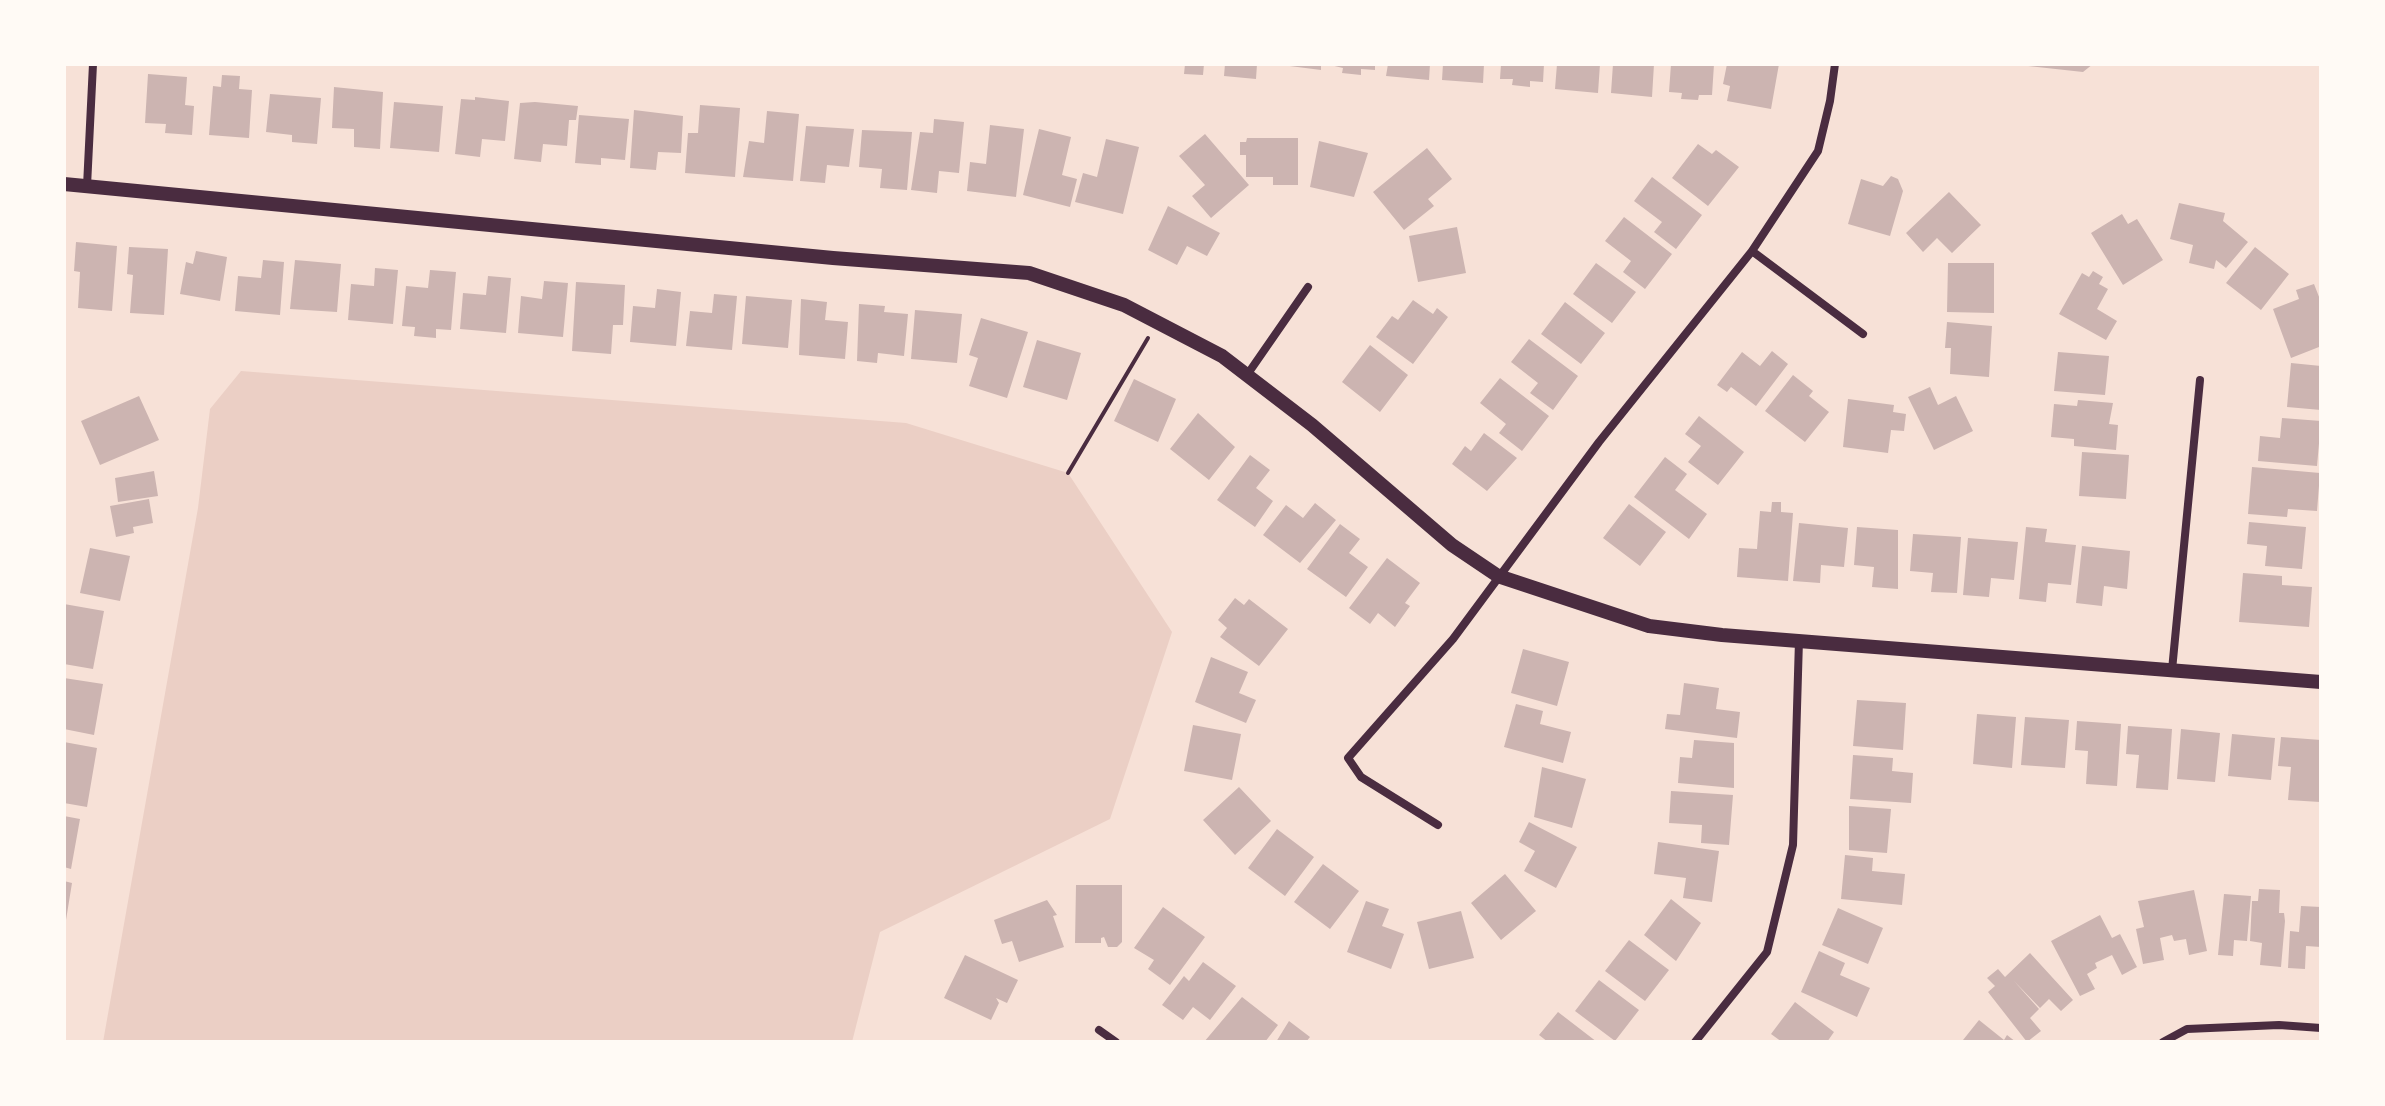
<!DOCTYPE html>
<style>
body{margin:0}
#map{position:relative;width:2385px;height:1106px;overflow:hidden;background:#f7e1d7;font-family:"Space Grotesk",sans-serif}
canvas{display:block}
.frame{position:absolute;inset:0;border:66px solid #fffaf5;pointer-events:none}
</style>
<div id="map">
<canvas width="2385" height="1106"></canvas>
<div class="frame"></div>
</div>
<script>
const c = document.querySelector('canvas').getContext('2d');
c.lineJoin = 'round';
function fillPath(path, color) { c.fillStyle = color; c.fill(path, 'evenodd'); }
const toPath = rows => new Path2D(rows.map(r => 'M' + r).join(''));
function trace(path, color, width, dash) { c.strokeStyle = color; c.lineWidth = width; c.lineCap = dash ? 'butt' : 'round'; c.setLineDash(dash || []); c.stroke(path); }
const green = toPath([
 [241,371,906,423,1068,473,1172,632,1110,819,880,932,852,1042,103,1042,198,508,210,409]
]);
const building = toPath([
 [1185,64,1204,64,1203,75,1184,74],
 [1225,64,1257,64,1256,79,1224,76],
 [1274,64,1321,64,1321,70],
 [1326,64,1375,64,1375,70,1361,69,1361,75,1342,73,1343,68],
 [1388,64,1430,64,1429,80,1386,76],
 [1443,64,1484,64,1483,83,1442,80],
 [1501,64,1544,64,1543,82,1530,81,1530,87,1512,85,1513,79,1500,79],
 [1557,64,1600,64,1598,93,1555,89],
 [1613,64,1654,64,1652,97,1611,93],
 [1671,64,1714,64,1712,95,1699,95,1698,100,1681,99,1682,93,1669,92],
 [1727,64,1779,64,1771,109,1727,101,1730,86,1723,84],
 [2010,64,2093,64,2083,72],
 [148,74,187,77,185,105,194,106,192,135,165,133,166,124,145,123],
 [222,75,240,76,239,89,252,90,249,138,209,135,213,86,221,87],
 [334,87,383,92,380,149,354,147,354,129,332,128],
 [270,94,321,98,317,144,292,142,292,135,266,132],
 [475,97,509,101,505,141,482,139,480,157,455,154,461,99,475,100],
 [394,102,443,106,439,152,390,148],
 [535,102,578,106,576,120,569,120,567,146,543,144,541,162,514,159,520,103],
 [700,105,740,108,735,177,685,173,688,133,698,133],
 [634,110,683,116,681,153,658,152,656,170,630,168],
 [767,111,799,114,793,181,743,177,749,141,764,143],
 [579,115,629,119,625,160,601,158,601,165,575,163],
 [934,119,964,122,959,173,939,171,937,193,911,190,920,132,933,133],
 [990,125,1024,129,1016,197,967,191,970,162,986,164],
 [806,126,854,129,849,167,827,165,825,183,800,181],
 [1039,129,1071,137,1062,175,1077,179,1070,207,1023,195],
 [862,130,912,132,907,190,880,188,882,169,859,167],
 [1205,134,1249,185,1211,218,1192,196,1205,185,1179,156],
 [1247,138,1298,138,1298,185,1273,185,1273,177,1246,177,1246,155,1240,155,1240,142,1246,142],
 [1106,139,1139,147,1123,214,1075,202,1083,173,1097,177],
 [1319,141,1368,153,1354,197,1310,187],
 [1698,144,1712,154,1716,150,1739,167,1708,206,1672,178],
 [1427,148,1452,179,1428,199,1434,206,1404,230,1373,192],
 [1891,176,1898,179,1903,191,1890,236,1848,224,1861,179,1883,186],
 [1652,177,1702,215,1676,249,1654,232,1662,222,1634,201],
 [1949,192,1981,225,1952,253,1937,238,1923,252,1906,233],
 [2179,203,2225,213,2223,221,2248,242,2226,268,2216,260,2214,269,2189,263,2193,245,2170,239],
 [1168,206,1220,233,1207,256,1187,246,1177,265,1148,250],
 [2122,214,2128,224,2137,219,2163,260,2123,285,2091,233],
 [1624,217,1672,254,1645,289,1623,272,1631,261,1605,241],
 [1457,227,1466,273,1418,282,1409,236],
 [76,242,117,246,112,311,78,308,80,272,74,271],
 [129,247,168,249,164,315,130,313,133,275,127,274],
 [2255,247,2289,274,2261,310,2226,283],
 [196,251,227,257,220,301,180,294,186,262,193,264],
 [263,260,284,262,280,315,235,311,238,276,261,278],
 [295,260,341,264,337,312,290,309],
 [1596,263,1636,292,1612,323,1573,294],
 [1948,263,1994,263,1994,313,1947,312],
 [375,268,398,270,393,324,348,320,351,284,374,286],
 [430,270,456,272,451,330,436,329,436,338,414,336,415,327,402,326,406,286,428,288],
 [2093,271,2103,277,2099,284,2108,289,2097,309,2117,321,2106,340,2059,314,2082,273,2089,277],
 [488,276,511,278,506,333,460,329,463,293,486,295],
 [544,281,568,283,563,337,518,333,521,296,542,299],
 [576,282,625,285,623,325,613,325,611,354,572,351],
 [2314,284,2321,302,2319,347,2291,358,2273,309,2299,299,2296,290],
 [657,289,681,292,676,346,630,342,633,306,655,308],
 [714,294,737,296,732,350,686,346,690,311,712,313],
 [746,296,792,300,788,348,742,344],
 [801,299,827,302,825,320,848,322,845,359,799,355],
 [1413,300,1433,314,1437,308,1448,317,1413,364,1376,337,1392,316,1398,320],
 [1565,302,1605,333,1581,364,1541,334],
 [859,304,885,306,884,312,908,314,904,356,878,353,877,363,857,361],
 [915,310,962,314,957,363,911,359],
 [981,318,1028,332,1007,398,969,386,978,358,969,355],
 [1947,322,1992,326,1989,377,1950,374,1951,348,1945,348],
 [1529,339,1578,376,1553,410,1530,393,1538,383,1511,362],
 [1037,340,1081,353,1067,400,1023,387],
 [1370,345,1408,375,1380,412,1342,382],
 [1772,351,1788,364,1756,406,1731,387,1727,392,1717,385,1742,352,1760,366],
 [2058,352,2109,356,2105,395,2054,391],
 [2291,363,2321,366,2321,410,2287,407],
 [1793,375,1813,391,1809,396,1829,412,1805,442,1765,411],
 [1500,378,1549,416,1522,451,1499,433,1506,424,1480,403],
 [1134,379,1176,399,1158,442,1114,421],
 [1930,387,1938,405,1956,396,1973,431,1934,450,1908,397],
 [139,396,159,440,100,465,81,421],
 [1848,399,1894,405,1893,412,1906,414,1904,431,1891,430,1888,453,1843,447],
 [2078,400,2113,403,2109,424,2118,425,2116,450,2074,446,2074,439,2051,437,2054,404,2077,406],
 [1198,413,1235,447,1209,480,1170,449],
 [1699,416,1744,452,1718,485,1688,462,1701,446,1685,434],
 [2282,418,2321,421,2317,466,2258,461,2260,436,2280,438],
 [1484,433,1517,458,1487,491,1452,464,1465,446,1471,451],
 [2082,452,2129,455,2126,499,2079,496],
 [1250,455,1270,470,1256,488,1273,501,1255,527,1217,500],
 [1665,457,1687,474,1675,490,1707,514,1689,539,1634,497],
 [2252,467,2320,473,2317,511,2288,509,2287,517,2248,514],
 [154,471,158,496,118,502,115,478],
 [149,499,153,523,133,527,134,533,116,537,110,506],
 [1772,502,1781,502,1781,512,1793,513,1788,581,1737,577,1739,548,1757,549,1760,511,1771,512],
 [1315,503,1336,520,1300,563,1263,535,1286,505,1303,518],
 [1629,504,1666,532,1640,566,1603,538],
 [2249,522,2306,527,2302,569,2265,566,2267,546,2247,544],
 [1799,523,1848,528,1844,567,1821,565,1820,583,1793,581],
 [1340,524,1360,539,1349,553,1368,567,1346,597,1307,569],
 [1857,527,1898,530,1898,589,1872,587,1874,567,1854,565],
 [2026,527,2047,529,2045,542,2076,545,2071,585,2048,583,2046,602,2019,599],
 [1913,534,1961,537,1957,593,1931,592,1933,573,1910,571],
 [1968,538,2018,542,2014,580,1991,578,1989,597,1963,595],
 [2082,546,2130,551,2127,589,2104,586,2102,606,2076,603],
 [90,548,130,556,120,601,80,593],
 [1387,558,1420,583,1405,603,1410,606,1395,627,1378,613,1370,624,1349,608],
 [2243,573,2282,576,2282,585,2312,587,2309,627,2239,622],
 [1235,598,1244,605,1249,599,1288,629,1259,666,1220,637,1227,628,1218,620],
 [64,604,104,611,93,669,64,664],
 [1523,649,1569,662,1557,706,1511,693],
 [1211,657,1248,672,1239,693,1256,700,1246,723,1195,702],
 [64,678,103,684,94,735,64,729],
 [1684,683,1719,688,1716,709,1740,712,1737,738,1665,729,1667,714,1680,715],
 [1857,700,1906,703,1903,750,1853,746],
 [1516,704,1543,711,1540,724,1571,732,1563,763,1504,747],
 [1977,714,2016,717,2012,768,1973,764],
 [2025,717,2069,720,2065,768,2021,765],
 [2077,721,2121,724,2117,786,2086,784,2088,751,2075,750],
 [1193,725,1241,734,1232,780,1184,771],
 [2128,726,2172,729,2168,790,2136,788,2139,755,2126,754],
 [2181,729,2220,733,2215,782,2177,779],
 [2232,734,2275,738,2271,780,2228,776],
 [2281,737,2321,740,2320,802,2288,800,2291,767,2278,766],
 [1694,740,1734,743,1734,788,1678,783,1680,757,1692,758],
 [64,742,97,748,87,807,64,803],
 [1853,755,1893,758,1892,771,1913,773,1911,803,1850,799],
 [1542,767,1586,779,1572,828,1534,817],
 [1239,787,1271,821,1235,855,1203,820],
 [1671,791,1733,795,1729,845,1701,843,1702,825,1669,823],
 [1849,806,1891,809,1887,853,1849,850],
 [64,816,80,819,71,869,64,867],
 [1529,822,1577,847,1556,888,1524,871,1535,851,1519,842],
 [1277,829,1314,857,1285,896,1248,868],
 [1658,842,1719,851,1712,902,1683,898,1686,878,1654,874],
 [1845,855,1873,858,1872,871,1905,874,1902,905,1841,899],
 [1323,864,1359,891,1330,929,1294,902],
 [1505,874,1536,911,1501,940,1471,903],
 [64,881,72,883,66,920,64,920],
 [1076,885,1122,885,1122,942,1117,947,1108,947,1104,937,1101,938,1101,943,1075,943],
 [2259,889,2280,890,2279,913,2284,913,2285,921,2281,967,2260,965,2262,943,2250,941,2252,901,2258,901],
 [2194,890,2207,951,2189,955,2186,939,2174,941,2172,935,2160,938,2164,960,2143,964,2136,929,2144,927,2138,901],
 [2224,894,2251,896,2247,941,2234,940,2233,956,2218,955],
 [1671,899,1701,923,1676,961,1644,935],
 [1047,900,1057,915,1053,916,1064,947,1019,962,1012,941,1002,944,994,920],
 [1366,901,1389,909,1382,926,1404,934,1391,969,1347,952],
 [2301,906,2321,907,2321,947,2306,946,2305,969,2288,968,2290,931,2299,932],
 [1163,907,1205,937,1170,985,1148,969,1154,960,1134,948],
 [1838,908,1883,928,1868,964,1822,945],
 [1461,911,1474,958,1429,969,1417,922],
 [2100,915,2112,938,2120,934,2137,967,2122,975,2112,955,2095,963,2097,968,2087,974,2095,989,2080,996,2051,941],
 [1629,940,1669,970,1645,1001,1605,971],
 [1819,951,1845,963,1840,975,1870,988,1857,1017,1801,992],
 [2030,953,2073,1000,2061,1011,2049,999,2040,1008,2014,981,2039,1009,2030,1018,2041,1031,2027,1042,1988,992,1995,986,1987,978,1998,969,2005,977],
 [965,955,1018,980,1007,1003,996,998,999,1003,991,1020,944,998],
 [1203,962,1236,986,1210,1020,1193,1007,1183,1020,1162,1005,1184,976,1189,981],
 [1599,980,1639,1010,1615,1041,1575,1011],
 [1242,997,1278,1025,1265,1042,1204,1042],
 [1795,1002,1834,1032,1827,1042,1782,1042,1771,1034],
 [1558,1012,1597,1042,1548,1042,1539,1035],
 [1979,1020,2004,1040,2007,1035,2016,1042,1965,1042,1963,1040],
 [1289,1021,1310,1037,1306,1042,1276,1042]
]);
const path = toPath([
 [1068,473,1148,338]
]);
const minor = toPath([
 [87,186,93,64],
 [1752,251,1863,334],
 [1247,375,1308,287],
 [2172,670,2200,380],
 [1438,825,1361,777,1348,758,1453,639,1599,442,1752,251,1818,151,1830,101,1835,64],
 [1099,1030,1116,1042],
 [1695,1042,1767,952,1793,845,1799,640],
 [2163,1042,2187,1029,2279,1025,2321,1028]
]);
const tertiary = toPath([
 [64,184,833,258,1029,273,1124,305,1222,356,1312,425,1452,545,1498,576,1649,626,1722,635,2321,682]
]);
fillPath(green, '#ebcfc5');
fillPath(building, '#ccb4b1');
trace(path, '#4a2c40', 4);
trace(minor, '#4a2c40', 8);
trace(tertiary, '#4a2c40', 14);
</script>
